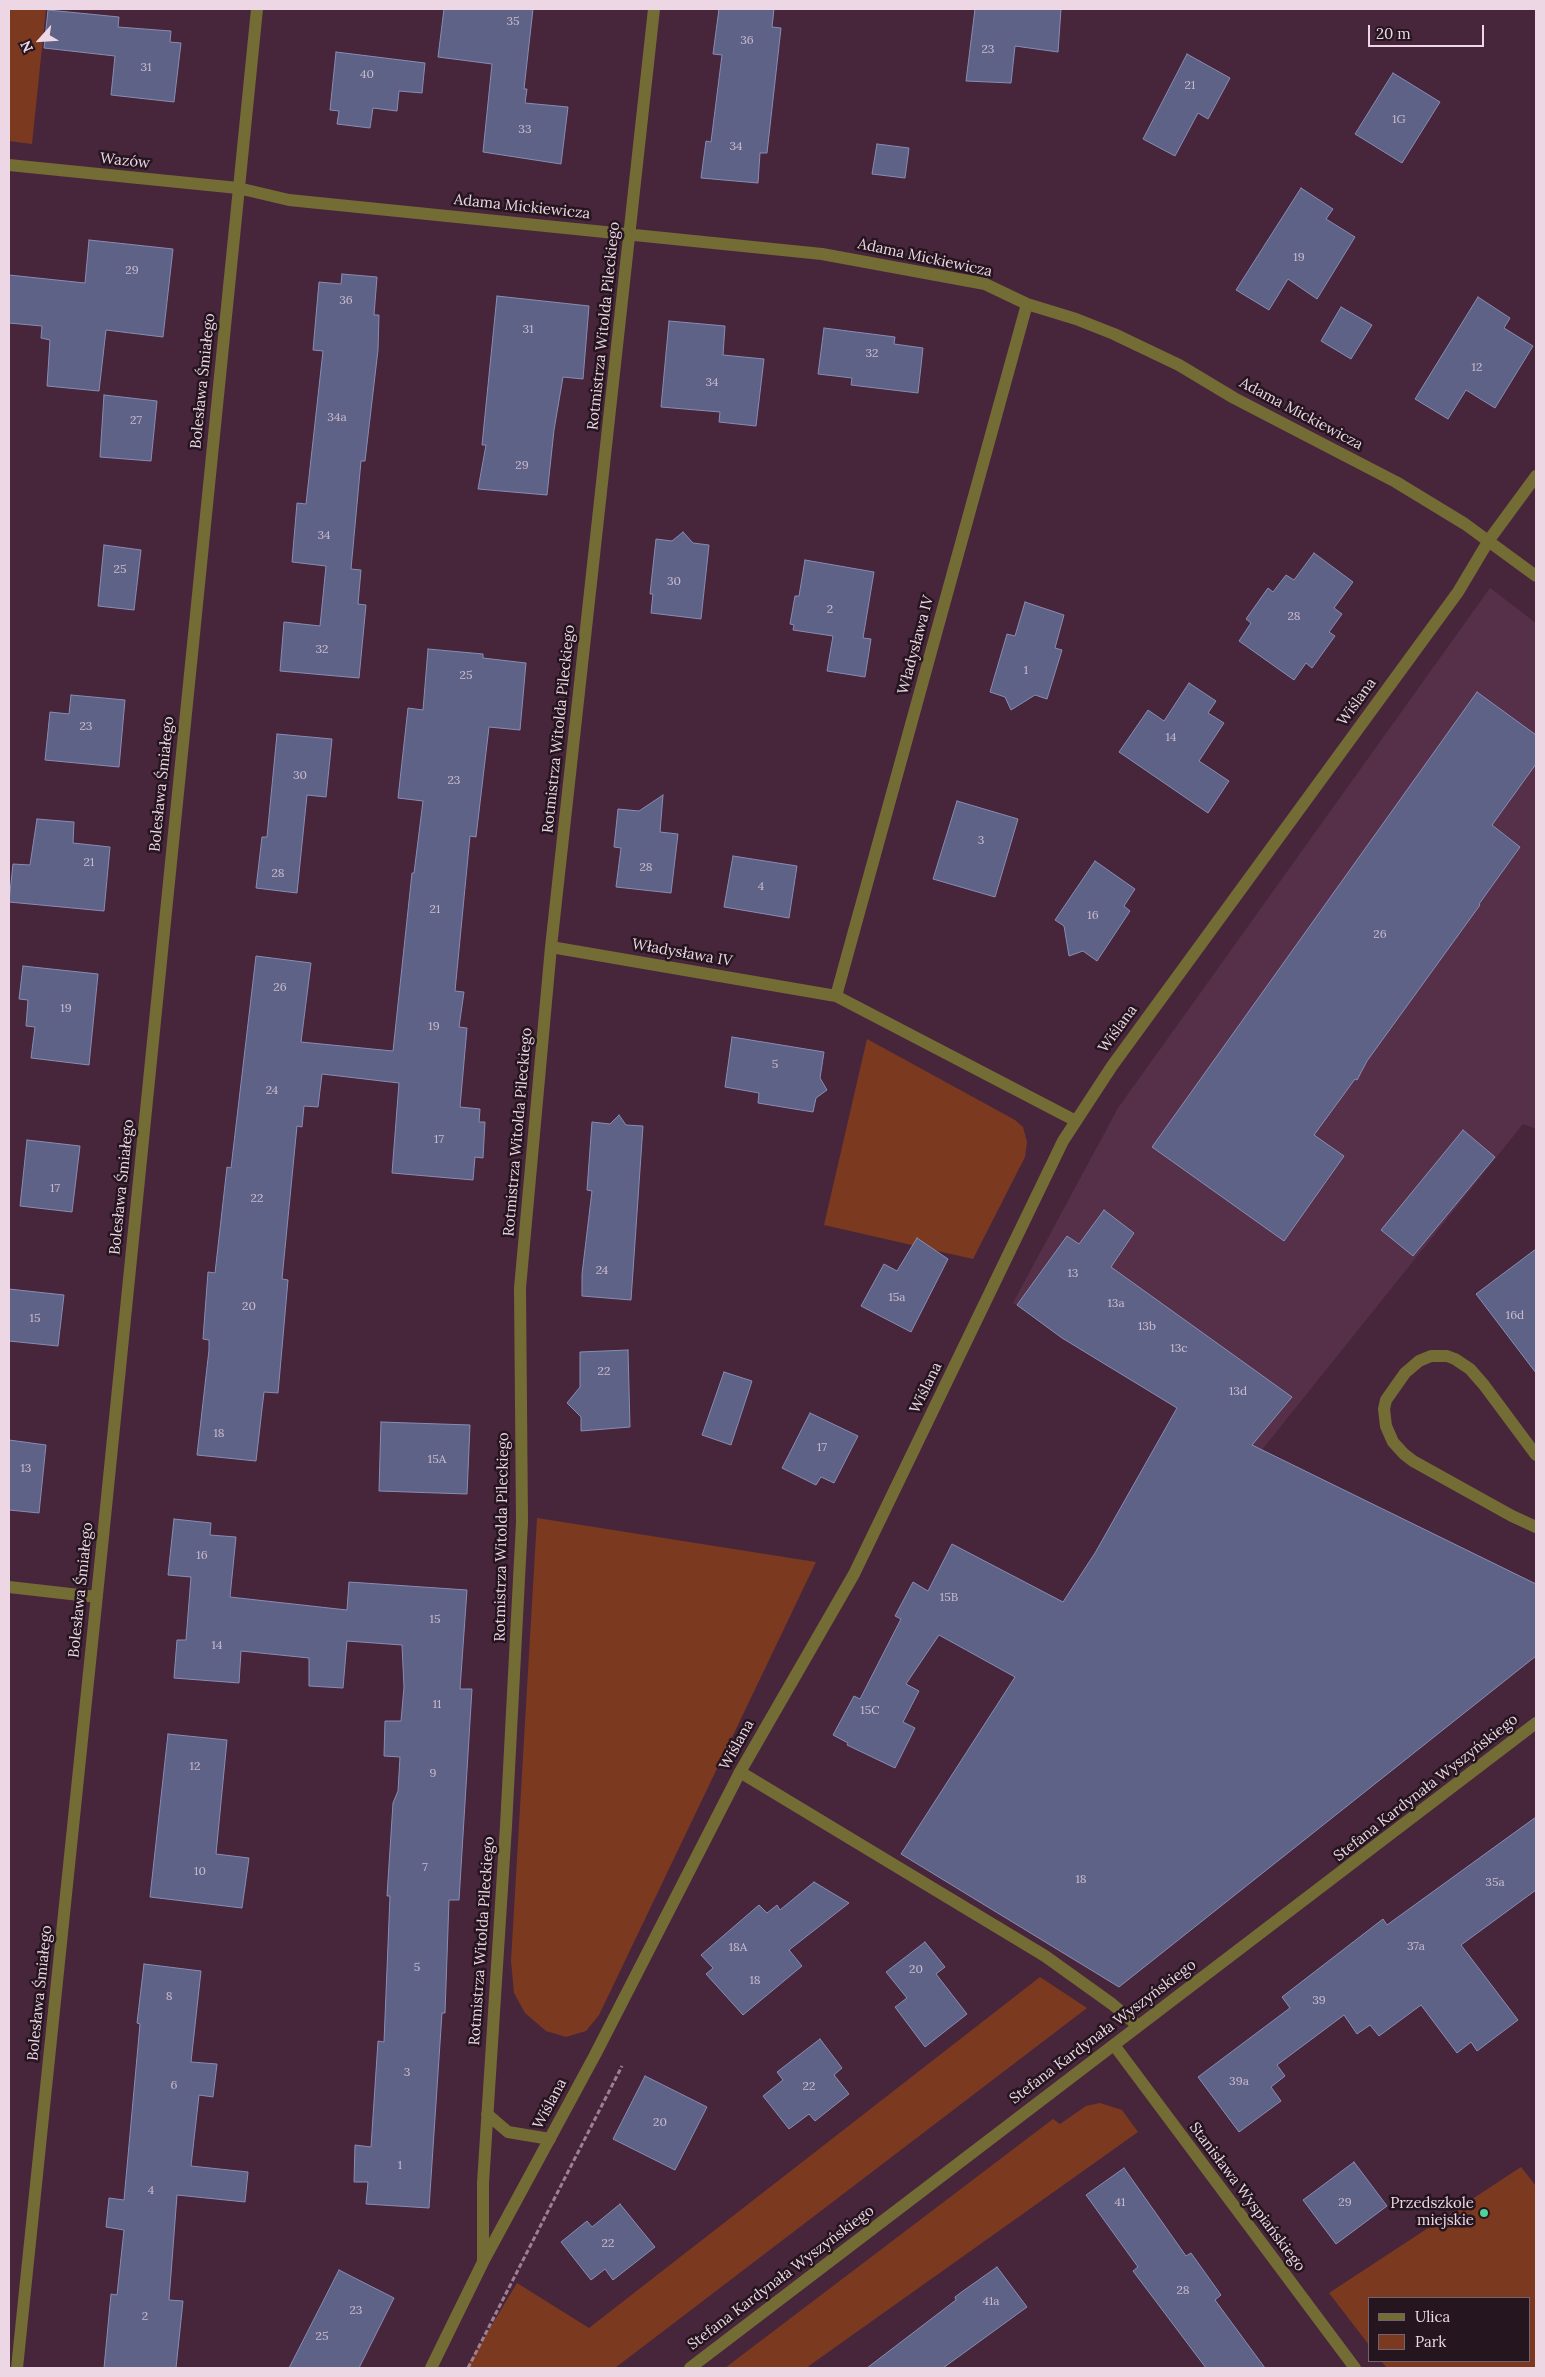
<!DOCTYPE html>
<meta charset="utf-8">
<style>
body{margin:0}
#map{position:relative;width:1545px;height:2377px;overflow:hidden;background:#47263c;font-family:Lora,serif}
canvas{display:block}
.frame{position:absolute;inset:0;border:10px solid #edd7e4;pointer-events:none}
.legend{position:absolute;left:1368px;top:2297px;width:162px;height:65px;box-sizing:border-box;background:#24151f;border:1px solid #74636e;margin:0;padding:6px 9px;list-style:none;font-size:15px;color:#edd7e4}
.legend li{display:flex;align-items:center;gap:10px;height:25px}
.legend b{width:25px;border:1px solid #74636e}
.north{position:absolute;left:15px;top:15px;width:50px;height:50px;-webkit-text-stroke:4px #24151f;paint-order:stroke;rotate:244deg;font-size:14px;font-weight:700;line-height:20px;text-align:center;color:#edd7e4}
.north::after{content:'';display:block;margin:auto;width:18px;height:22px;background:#edd7e4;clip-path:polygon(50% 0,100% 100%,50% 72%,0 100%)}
.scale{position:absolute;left:1368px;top:25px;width:116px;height:22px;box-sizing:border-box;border:2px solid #edd7e4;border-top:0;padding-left:6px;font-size:15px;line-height:18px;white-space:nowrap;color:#edd7e4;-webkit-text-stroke:4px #24151f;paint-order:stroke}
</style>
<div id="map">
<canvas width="1545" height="2377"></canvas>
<div class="frame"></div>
<ul class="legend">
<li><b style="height:6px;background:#746c35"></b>Ulica</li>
<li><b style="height:14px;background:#7b3920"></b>Park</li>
</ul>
<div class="north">N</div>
<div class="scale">20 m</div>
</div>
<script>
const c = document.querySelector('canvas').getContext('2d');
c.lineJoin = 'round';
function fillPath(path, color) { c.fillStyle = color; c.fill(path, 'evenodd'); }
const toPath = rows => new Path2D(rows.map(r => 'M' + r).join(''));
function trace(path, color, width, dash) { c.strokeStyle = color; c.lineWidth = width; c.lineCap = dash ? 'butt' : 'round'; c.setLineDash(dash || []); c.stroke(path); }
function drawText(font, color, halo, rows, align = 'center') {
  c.font = font + ' Lora,serif'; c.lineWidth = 5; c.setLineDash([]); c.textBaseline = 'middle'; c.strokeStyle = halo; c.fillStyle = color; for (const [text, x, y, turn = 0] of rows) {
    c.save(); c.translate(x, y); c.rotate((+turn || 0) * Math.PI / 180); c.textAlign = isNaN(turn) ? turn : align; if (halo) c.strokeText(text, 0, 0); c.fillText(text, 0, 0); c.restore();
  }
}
const built = toPath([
 [1490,588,1536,623,1536,1129,1523,1124,1257,1456,1105,1364,1013,1303,1118,1108]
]);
const green = toPath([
 [9,9,46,9,32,144,9,141],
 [867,1039,1015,1120,1023,1127,1027,1142,1025,1157,973,1259,824,1225],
 [537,1518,816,1562,599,2015,586,2031,566,2037,546,2031,525,2013,514,1993,511,1961],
 [1040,1977,1087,2008,615,2368,466,2368,517,2283,589,2328],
 [1100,2103,1122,2110,1138,2132,806,2368,725,2368,1053,2119,1060,2124,1086,2106],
 [1521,2167,1536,2186,1536,2368,1387,2368,1381,2361,1529,2361,1529,2298,1369,2298,1369,2345,1329,2293]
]);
const building = toPath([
 [444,9,533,9,524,89,527,89,525,103,568,107,561,164,483,152,492,64,438,57,444,9],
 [719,9,774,9,772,27,781,28,767,153,760,153,758,183,701,178,706,141,711,142,722,55,713,54,719,9],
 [975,9,1061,9,1058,52,1015,46,1011,83,966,81,975,9],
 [48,10,119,17,118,27,171,31,170,42,181,43,174,102,111,95,115,56,44,48,48,10],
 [336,52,425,63,422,93,399,91,397,111,373,108,370,128,337,124,339,111,330,110,336,52],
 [1187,54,1230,78,1208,119,1198,113,1175,156,1143,139,1187,54],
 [1393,73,1440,102,1402,163,1355,134,1393,73],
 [877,144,909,148,905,178,872,174,877,144],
 [1301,188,1333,209,1326,219,1355,237,1317,299,1288,279,1269,310,1236,290,1301,188],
 [89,240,173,249,163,337,106,330,99,391,47,386,50,340,41,338,42,326,9,323,9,275,85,283,89,240],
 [342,274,377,277,374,315,379,315,378,350,365,461,361,461,351,569,361,570,358,604,366,605,359,678,280,671,284,622,320,626,326,566,292,562,297,503,306,504,323,351,313,350,319,282,341,284,342,274],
 [497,296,589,306,583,379,563,377,554,430,547,495,478,489,486,445,482,445,497,296],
 [1478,297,1510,318,1504,328,1533,346,1495,408,1466,390,1448,419,1415,399,1478,297],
 [1341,307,1372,325,1351,359,1321,341,1341,307],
 [669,321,725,326,723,355,764,359,756,426,719,422,720,412,661,407,669,321],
 [824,328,895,337,894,344,923,348,918,393,851,385,852,378,818,374,824,328],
 [104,395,157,401,151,461,100,457,104,395],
 [683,532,693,543,709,545,701,619,651,613,653,594,650,594,656,539,672,541,683,532],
 [104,545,141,550,134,610,98,606,104,545],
 [1314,553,1353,582,1334,608,1342,614,1329,632,1335,636,1312,668,1306,663,1294,680,1239,641,1251,623,1246,619,1268,588,1273,592,1286,575,1294,580,1314,553],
 [805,560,874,572,863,638,871,639,865,677,827,671,833,636,793,630,794,625,790,624,795,596,799,596,805,560],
 [1025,602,1064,615,1055,648,1062,650,1047,699,1035,695,1011,710,1005,697,990,692,1007,634,1015,636,1025,602],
 [428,649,483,654,483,658,526,663,520,730,489,727,476,837,470,836,455,991,464,992,459,1027,467,1028,460,1107,480,1109,479,1122,485,1122,483,1158,475,1157,473,1180,392,1173,399,1083,322,1074,318,1107,304,1106,302,1127,297,1126,282,1279,288,1280,278,1393,264,1392,256,1461,197,1455,209,1350,209,1340,203,1339,208,1272,215,1273,227,1167,231,1168,256,956,311,963,301,1042,393,1051,412,873,414,873,423,801,398,798,408,708,423,710,428,649],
 [1189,683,1216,701,1208,713,1224,723,1199,761,1229,781,1208,813,1119,752,1148,710,1164,721,1189,683],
 [1477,692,1536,735,1536,764,1492,825,1520,847,1479,904,1480,905,1367,1061,1357,1080,1355,1079,1314,1135,1344,1156,1284,1241,1152,1147,1477,692],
 [71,695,125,700,119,767,45,760,50,712,69,714,71,695],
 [277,734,332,739,326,797,307,795,297,893,256,888,262,837,267,837,277,734],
 [663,795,660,832,678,834,671,893,616,887,621,848,614,847,618,809,639,811,663,795],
 [957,801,1018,819,995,897,933,879,957,801],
 [37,819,74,822,73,843,110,847,104,911,9,902,13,864,30,865,37,819],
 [733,856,797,866,789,918,724,907,733,856],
 [1095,861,1135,889,1124,906,1130,911,1097,961,1083,951,1069,956,1064,926,1055,920,1095,861],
 [23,966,98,974,89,1065,31,1058,35,1027,26,1026,28,1000,19,999,23,966],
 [732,1037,824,1052,820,1078,827,1090,816,1098,813,1112,758,1103,759,1093,725,1087,732,1037],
 [619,1115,626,1125,643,1126,631,1300,582,1296,582,1274,592,1191,587,1190,592,1122,610,1124,619,1115],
 [1463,1130,1495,1157,1413,1256,1381,1230,1463,1130],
 [27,1140,80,1146,72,1212,20,1206,27,1140],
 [1104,1210,1134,1233,1111,1267,1292,1397,1252,1445,1536,1584,1536,1656,1119,1987,901,1854,1015,1677,939,1635,906,1684,919,1691,903,1722,915,1728,895,1768,847,1745,848,1743,833,1735,854,1696,860,1699,901,1619,895,1616,913,1582,928,1591,952,1544,1063,1602,1095,1553,1177,1408,1062,1338,1017,1305,1067,1236,1079,1244,1104,1210],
 [917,1238,948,1259,911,1332,861,1306,884,1264,897,1271,917,1238],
 [1536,1249,1536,1373,1476,1294,1536,1249],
 [9,1289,64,1295,58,1346,9,1341,9,1289],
 [628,1350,630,1427,581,1431,581,1417,567,1403,580,1387,580,1352,628,1350],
 [724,1372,752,1381,731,1445,702,1435,724,1372],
 [810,1413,858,1436,834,1483,821,1477,816,1485,782,1468,810,1413],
 [381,1422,470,1425,467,1494,379,1491,381,1422],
 [9,1440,46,1445,39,1513,9,1510,9,1440],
 [174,1519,211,1523,210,1535,236,1537,230,1597,347,1610,349,1582,467,1590,460,1689,472,1689,459,1900,449,1900,445,2013,442,2013,429,2208,366,2204,368,2182,354,2182,355,2145,371,2147,378,2041,384,2042,390,1896,387,1896,393,1803,398,1791,400,1757,384,1756,385,1721,401,1721,404,1687,402,1645,347,1641,343,1688,309,1686,309,1658,241,1651,239,1683,174,1678,177,1640,186,1640,191,1577,168,1575,174,1519],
 [168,1734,227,1740,216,1854,249,1858,242,1908,150,1897,168,1734],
 [1536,1817,1536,1890,1461,1945,1518,2020,1477,2051,1471,2042,1457,2053,1421,2005,1379,2036,1370,2025,1357,2034,1344,2015,1277,2065,1285,2076,1271,2087,1281,2101,1239,2132,1198,2077,1290,2008,1282,1997,1383,1919,1387,1925,1536,1817],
 [814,1882,849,1903,789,1950,802,1966,743,2015,706,1974,713,1968,701,1955,759,1905,767,1913,777,1905,780,1910,814,1882],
 [925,1942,945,1967,936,1974,967,2014,925,2047,895,2007,907,1998,886,1972,925,1942],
 [144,1964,201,1971,191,2062,217,2064,213,2097,199,2095,191,2166,248,2172,245,2202,177,2195,169,2300,183,2301,176,2368,104,2368,111,2294,117,2295,124,2230,106,2227,109,2198,124,2200,140,2024,137,2023,144,1964],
 [820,2039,842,2068,834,2075,849,2094,815,2121,809,2114,789,2129,763,2096,783,2080,777,2072,820,2039],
 [645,2076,707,2107,675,2170,613,2139,645,2076],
 [1354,2162,1387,2206,1336,2244,1303,2200,1354,2162],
 [1124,2168,1186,2256,1191,2253,1221,2295,1215,2300,1265,2368,1206,2368,1133,2271,1138,2267,1086,2195,1124,2168],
 [620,2204,655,2247,613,2280,605,2269,591,2280,561,2242,587,2221,592,2227,620,2204],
 [997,2267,1027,2307,943,2368,867,2368,956,2300,955,2297,963,2291,997,2267],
 [339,2270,394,2298,359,2368,289,2368,339,2270]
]);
const path = toPath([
 [468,2368,622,2066]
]);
const service = toPath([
 [1536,1455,1484,1385,1470,1369,1455,1359,1447,1356,1431,1356,1419,1361,1405,1373,1386,1400,1384,1409,1386,1426,1393,1442,1404,1454,1413,1461,1512,1516,1536,1527],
 [740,1772,1045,1956,1112,2004,1138,2026]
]);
const minor = toPath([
 [9,165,238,188,289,200,822,254,985,284,1027,304,1076,319,1114,334,1179,365,1234,398,1396,482,1465,524,1536,576],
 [551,947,836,996,1076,1121],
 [836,996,1027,304],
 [9,1587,97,1597],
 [1114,2045,1355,2368],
 [487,2114,508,2132,550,2139],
 [483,2262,483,2183,506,1826,522,1522,520,1288,551,947,654,9],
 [17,2368,103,1537,257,9],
 [431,2368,483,2262,595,2055,740,1772,854,1574,1063,1141,1112,1066,1458,592,1489,540,1536,476]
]);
const tertiary = toPath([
 [690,2368,1536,1723]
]);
const markers = [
 [1484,2213,5,"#4fd399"]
];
const numberNames = [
 ["35",513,22],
 ["36",747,41],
 ["23",988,50],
 ["31",146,68],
 ["40",367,75],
 ["21",1190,86],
 ["1G",1399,120],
 ["33",525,130],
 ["34",736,147],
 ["19",1299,258],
 ["29",132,271],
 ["36",346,301],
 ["31",528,330],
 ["32",872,354],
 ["12",1477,368],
 ["34",712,383],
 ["34a",337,418],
 ["27",136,421],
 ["29",522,466],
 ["34",324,536],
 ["25",120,570],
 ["30",674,582],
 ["2",830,610],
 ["28",1294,617],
 ["32",322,650],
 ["1",1026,671],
 ["25",466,676],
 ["23",86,727],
 ["14",1171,738],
 ["30",300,776],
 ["23",454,781],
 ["3",981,841],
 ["21",89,863],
 ["28",646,868],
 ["28",278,874],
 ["4",761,887],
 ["21",435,910],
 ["16",1093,916],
 ["26",1380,935],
 ["26",280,988],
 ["19",66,1009],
 ["19",434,1027],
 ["5",775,1065],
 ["24",272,1091],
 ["17",439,1140],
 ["17",55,1189],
 ["22",257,1199],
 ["24",602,1271],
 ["13",1073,1274],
 ["15a",897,1298],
 ["13a",1116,1304],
 ["20",249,1307],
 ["16d",1515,1316],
 ["15",35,1319],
 ["13b",1147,1327],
 ["13c",1179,1349],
 ["22",604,1372],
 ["13d",1238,1392],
 ["18",219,1434],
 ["17",822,1448],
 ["15A",437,1460],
 ["13",26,1469],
 ["16",202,1556],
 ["15B",949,1598],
 ["15",435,1620],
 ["14",217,1646],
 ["11",437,1705],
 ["15C",870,1711],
 ["12",195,1767],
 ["9",433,1774],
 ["7",425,1868],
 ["10",200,1872],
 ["18",1081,1880],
 ["35a",1495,1883],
 ["37a",1416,1947],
 ["18A",738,1948],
 ["5",417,1968],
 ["20",916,1970],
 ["18",755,1981],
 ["8",169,1997],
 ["39",1319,2001],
 ["3",407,2073],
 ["39a",1239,2082],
 ["6",174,2086],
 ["22",809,2087],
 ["20",660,2123],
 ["1",400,2166],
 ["4",151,2191],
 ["41",1120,2203],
 ["29",1345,2203],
 ["22",608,2244],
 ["28",1183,2291],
 ["41a",991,2302],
 ["23",356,2311],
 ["2",145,2317],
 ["25",322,2337]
];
const streetNames = [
 ["Wazów",125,161,6],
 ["Adama Mickiewicza",522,207,6],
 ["Adama Mickiewicza",925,258,12],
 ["Rotmistrza Witolda Pileckiego",604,326,-84],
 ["Bolesława Śmiałego",203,381,-84],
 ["Adama Mickiewicza",1301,414,28],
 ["Władysława IV",916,645,-75],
 ["Wiślana",1357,702,-54],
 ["Rotmistrza Witolda Pileckiego",559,729,-84],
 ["Bolesława Śmiałego",162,784,-84],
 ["Władysława IV",682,953,10],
 ["Wiślana",1118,1029,-54],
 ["Rotmistrza Witolda Pileckiego",518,1132,-85],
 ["Bolesława Śmiałego",122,1187,-84],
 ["Wiślana",926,1388,-64],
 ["Rotmistrza Witolda Pileckiego",502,1537,-89],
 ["Bolesława Śmiałego",81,1590,-84],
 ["Wiślana",737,1745,-61],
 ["Stefana Kardynała Wyszyńskiego",1426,1788,-38],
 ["Rotmistrza Witolda Pileckiego",482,1941,-86],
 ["Bolesława Śmiałego",40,1993,-84],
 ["Stefana Kardynała Wyszyńskiego",1103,2032,-37],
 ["Wiślana",550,2104,-62],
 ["Stanisława Wyspiańskiego",1247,2197,53],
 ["Stefana Kardynała Wyszyńskiego",781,2278,-37]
];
const poiNames = [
 ["Przedszkole",1474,2204],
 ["miejskie",1474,2221]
];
fillPath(built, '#563049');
fillPath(green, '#7b3920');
fillPath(building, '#5f6287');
trace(building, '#888cb3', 1);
trace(path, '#9c8193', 3, [5, 2.5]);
trace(service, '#746c35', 12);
trace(minor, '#746c35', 12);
trace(tertiary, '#746c35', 12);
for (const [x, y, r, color] of markers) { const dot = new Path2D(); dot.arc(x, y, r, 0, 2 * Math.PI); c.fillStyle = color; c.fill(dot); trace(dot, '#24151f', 2); }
drawText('12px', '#cabacd', null, numberNames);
drawText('15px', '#edd7e4', '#24151f', streetNames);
drawText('15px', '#edd7e4', '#24151f', poiNames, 'right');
</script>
